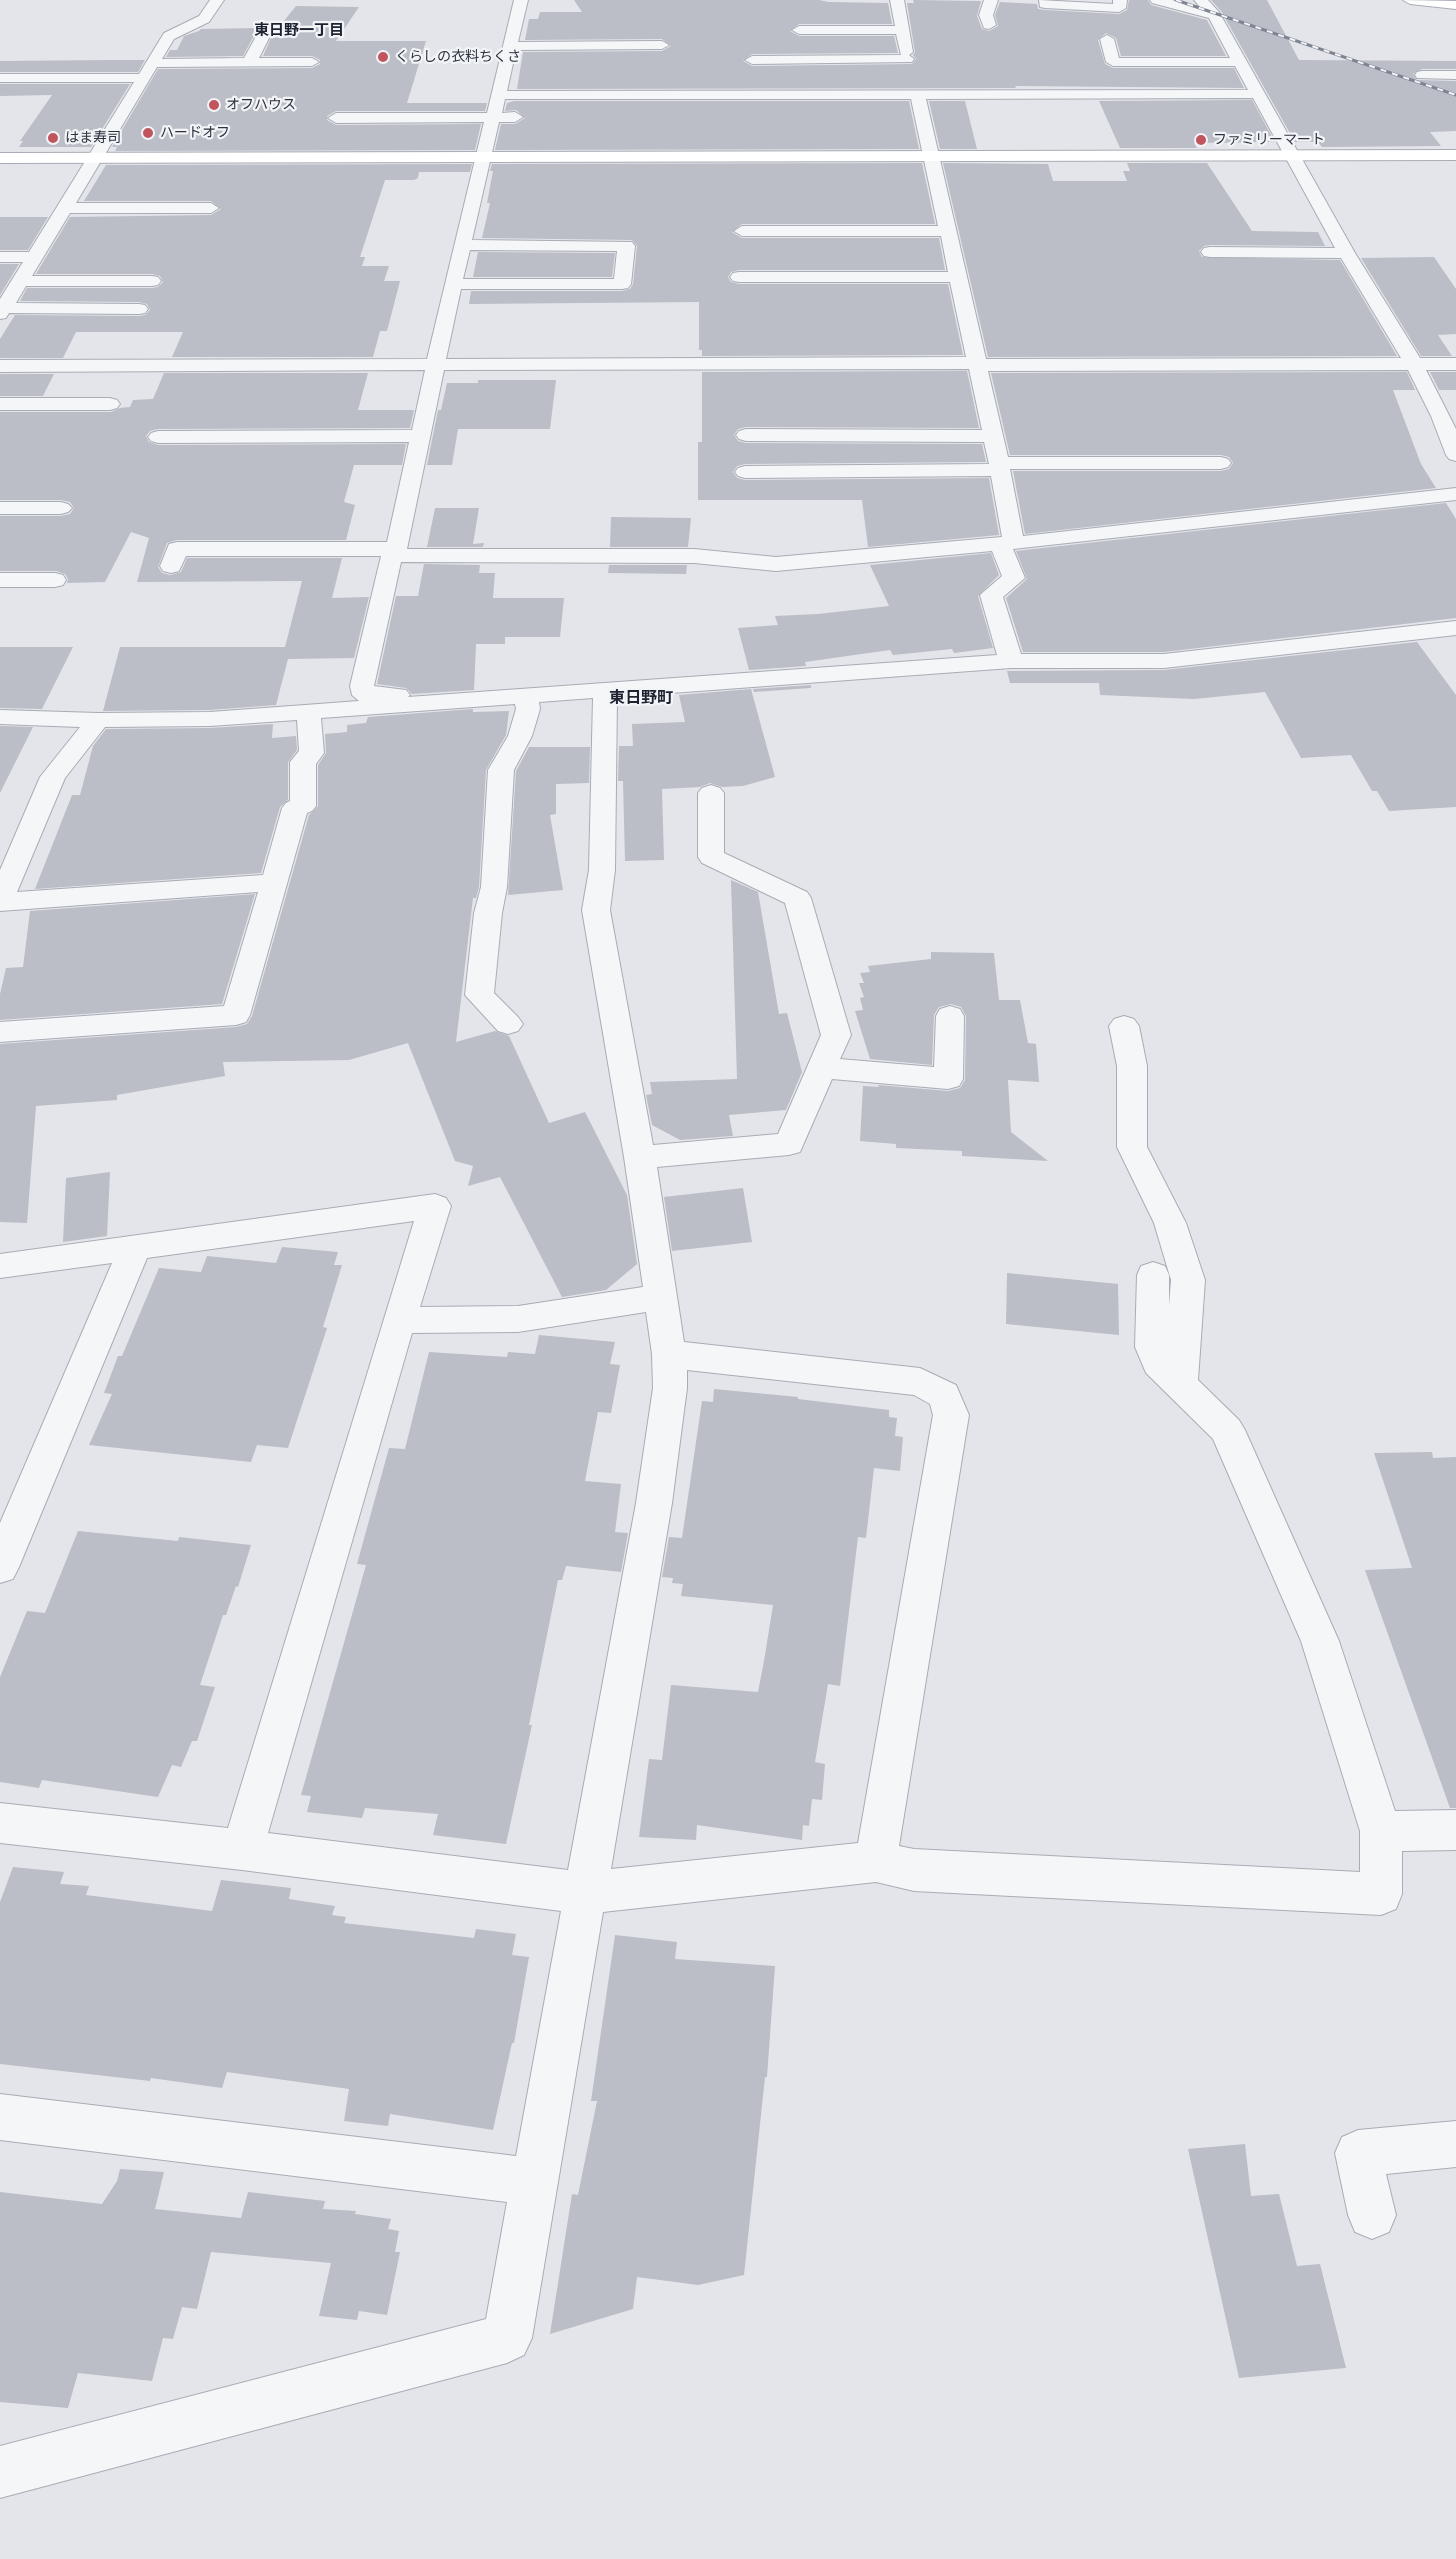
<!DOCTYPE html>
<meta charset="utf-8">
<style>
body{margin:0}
canvas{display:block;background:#e3e5ea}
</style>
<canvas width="1456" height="2559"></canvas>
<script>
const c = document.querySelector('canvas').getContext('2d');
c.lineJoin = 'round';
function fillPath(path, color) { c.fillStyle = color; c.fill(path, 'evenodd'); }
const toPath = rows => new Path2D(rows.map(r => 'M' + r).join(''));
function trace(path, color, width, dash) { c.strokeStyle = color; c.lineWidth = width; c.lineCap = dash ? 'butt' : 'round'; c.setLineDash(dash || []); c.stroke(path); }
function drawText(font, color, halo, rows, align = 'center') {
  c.font = font + ' "Work Sans","Noto Sans JP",sans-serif'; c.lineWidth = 4.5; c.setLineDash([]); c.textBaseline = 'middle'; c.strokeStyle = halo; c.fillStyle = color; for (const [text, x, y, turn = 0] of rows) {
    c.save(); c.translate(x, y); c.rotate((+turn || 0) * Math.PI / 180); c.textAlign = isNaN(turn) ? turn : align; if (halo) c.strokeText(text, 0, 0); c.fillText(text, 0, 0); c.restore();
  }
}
const building = toPath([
 [574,0,819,0,829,2,888,3,892,24,799,24,790,31,799,36,894,36,898,53,752,54,743,61,752,66,912,64,916,59,913,55,915,52,907,3,914,3,913,0,981,1,977,16,982,29,989,31,998,26,995,15,1000,2,1037,4,1038,9,1045,10,1119,14,1127,10,1129,0,1148,0,1151,5,1207,20,1226,56,1121,56,1116,38,1106,33,1098,40,1105,64,1113,68,1234,68,1244,88,1015,86,1016,88,517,89,523,52,662,51,671,46,662,39,525,40,529,19,538,19,540,12,582,12],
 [1211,0,1267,0,1299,60,1456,61,1456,69,1422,69,1413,74,1417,80,1456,81,1456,131,1430,132,1441,146,1322,147,1318,142,1295,142,1221,11],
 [296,6,359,7,336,41,426,41,407,103,487,103,485,111,336,111,327,116,327,120,336,125,481,124,475,150,115,151,117,147,112,147,158,69,312,68,320,64,320,60,312,56,263,56,273,33,264,28,257,30,243,56,166,57,170,50,177,50,184,36,199,31,201,29,256,28,261,22,283,22],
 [114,60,145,60,138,72,0,72,0,61],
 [0,84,130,84,91,147,19,147,23,141,20,141,52,95,0,96],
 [1252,100,1275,142,1194,143,1197,148,1120,148,1099,101],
 [514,101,909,101,919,149,495,150,501,124,515,124,525,118,516,110,505,111,507,103],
 [929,101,965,101,977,149,940,149],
 [922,163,935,224,742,224,732,232,742,238,939,238,945,270,739,270,731,272,728,277,731,282,739,284,948,284,963,355,702,356,702,350,699,350,699,302,469,304,471,291,622,291,630,289,633,284,637,246,632,240,482,238,490,203,487,203,493,171,490,171,492,164],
 [943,163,1048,164,1053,181,1127,181,1123,171,1130,171,1127,163,1207,163,1252,231,1318,232,1325,246,1210,245,1204,246,1199,251,1202,257,1340,260,1397,356,988,357],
 [472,164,470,172,419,172,418,178,414,180,385,180,360,257,365,257,362,266,389,266,384,281,400,281,387,331,380,331,373,357,172,357,183,332,76,332,63,358,0,358,0,339,15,315,139,316,145,315,150,310,147,304,139,302,20,301,27,288,152,288,158,287,163,282,160,276,152,274,36,274,70,217,211,215,221,209,211,201,84,201,106,165],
 [0,217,48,217,28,250,0,250],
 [478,252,615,253,612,277,473,277],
 [1434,257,1456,289,1456,334,1438,335,1452,356,1421,356,1361,258],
 [0,264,19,264,0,295],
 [967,371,979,428,746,427,738,429,734,435,738,441,746,443,982,444,986,462,745,464,737,466,733,472,737,478,745,480,989,478,999,535,868,547,862,500,698,500,698,442,702,442,702,372],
 [1407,372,1415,390,1393,390,1421,464,1436,488,1025,534,1013,471,1221,471,1229,469,1233,463,1229,457,1221,455,1010,455,991,373],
 [1430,372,1456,372,1456,390,1439,390],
 [164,373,368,373,358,410,414,410,410,428,158,429,150,431,146,436,149,442,158,445,406,444,402,465,354,465,344,502,355,505,346,540,177,540,167,543,158,567,162,573,170,575,181,572,187,558,342,558,332,598,369,597,354,658,288,659,276,705,210,710,103,711,120,647,285,647,302,581,137,582,149,538,131,532,105,582,67,583,68,579,65,574,56,571,0,571,0,516,61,516,70,514,74,508,70,502,61,500,0,500,0,412,111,412,120,408,130,407,133,400,153,399],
 [0,374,54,374,43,396,0,396],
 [478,380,556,380,550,429,458,429,452,465,427,465,438,410,441,410,447,383,478,383],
 [1446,503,1456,519,1456,618,1164,652,1023,652,1006,598,1027,579,1016,551],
 [435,508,479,508,473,544,484,543,483,547,427,547],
 [611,517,691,518,688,547,610,547],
 [991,553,999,575,978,596,993,648,954,653,952,649,893,655,890,650,805,662,806,666,749,670,738,628,778,625,775,616,818,614,889,606,870,565],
 [424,564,480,565,479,573,495,573,493,598,564,598,560,637,505,637,505,644,476,644,474,690,412,694,406,688,377,684,396,596,418,596],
 [609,565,687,565,686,574,608,573],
 [1417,642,1456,695,1456,807,1389,811,1377,791,1372,791,1351,755,1301,758,1265,692,1194,699,1100,695,1099,683,1010,683,1007,671,1164,670],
 [0,647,73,647,42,709,0,708],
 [811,685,811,688,754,692,753,689],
 [751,689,775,777,743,786,722,787,710,783,700,787,662,789,664,860,625,861,623,781,618,781,619,746,633,746,632,724,685,722,679,695],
 [473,709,473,712,509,711,506,735,486,770,479,887,476,898,473,898,456,1042,495,1031,509,1036,549,1123,585,1112,627,1195,637,1264,606,1290,562,1297,500,1177,468,1186,473,1166,455,1161,408,1043,349,1060,223,1062,225,1076,117,1095,117,1100,36,1106,27,1223,0,1222,0,1044,236,1027,247,1024,252,1016,309,815,318,806,318,765,326,753,325,734,347,732,347,725,366,723,368,717],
 [273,724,272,738,296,736,297,750,288,762,288,800,280,807,261,873,35,889,72,795,80,795,93,746,106,729,210,728],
 [0,726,33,727,0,793],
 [529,747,590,747,589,783,556,784,556,814,550,815,563,890,508,895,516,771],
 [731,880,758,892,779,1014,787,1013,802,1072,786,1110,729,1115,733,1136,680,1140,652,1125,646,1095,652,1094,650,1082,737,1079],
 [255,894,222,1004,0,1020,0,994,6,968,23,967,30,911],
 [931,952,994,953,999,1000,1020,1000,1028,1043,1036,1044,1039,1082,1008,1080,1011,1132,1048,1161,962,1156,962,1151,896,1148,896,1144,860,1141,863,1086,879,1087,878,1085,948,1091,960,1088,965,1080,966,1016,961,1007,951,1004,939,1007,934,1015,932,1065,870,1059,855,1011,863,1010,860,998,864,997,859,983,864,983,860,973,870,972,868,966,931,959],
 [110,1172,107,1236,63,1242,66,1178],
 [743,1188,752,1242,672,1251,664,1197],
 [282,1247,338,1252,334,1265,342,1265,323,1327,327,1328,288,1448,257,1445,251,1462,89,1445,112,1394,104,1393,118,1356,122,1356,159,1268,201,1272,207,1256,276,1263],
 [1007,1273,1118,1284,1119,1335,1006,1324],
 [539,1335,615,1342,610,1364,620,1365,611,1413,598,1412,585,1481,621,1484,615,1532,628,1533,621,1572,566,1566,562,1580,558,1580,529,1725,532,1725,506,1844,433,1835,438,1814,365,1808,362,1818,307,1812,311,1796,301,1795,366,1565,357,1564,389,1448,405,1449,429,1352,507,1357,508,1352,535,1354],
 [714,1389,798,1397,798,1399,889,1410,889,1417,897,1418,895,1436,903,1437,900,1471,874,1468,866,1538,858,1537,840,1686,828,1684,815,1762,825,1764,822,1800,812,1799,809,1826,803,1825,802,1840,697,1825,696,1840,639,1837,649,1759,662,1760,671,1685,758,1692,764,1661,773,1605,681,1596,683,1584,672,1583,673,1578,662,1577,669,1537,682,1538,702,1401,713,1402],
 [1432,1452,1433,1458,1456,1457,1456,1808,1450,1808,1365,1570,1412,1568,1374,1453],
 [78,1531,178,1541,179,1537,251,1545,238,1587,236,1586,226,1615,223,1615,200,1685,215,1687,197,1741,192,1741,181,1767,172,1765,158,1797,42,1780,39,1788,0,1782,0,1677,27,1611,45,1613],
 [13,1867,64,1872,60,1884,89,1886,86,1895,212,1911,221,1880,291,1888,289,1899,335,1906,332,1915,346,1917,344,1923,474,1938,476,1929,516,1934,512,1955,529,1957,514,2043,512,2043,493,2130,390,2114,388,2126,344,2121,349,2089,227,2072,222,2088,151,2078,150,2081,0,2064,0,1902],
 [615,1935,677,1942,675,1959,775,1966,767,2077,765,2077,744,2275,698,2285,637,2277,633,2309,550,2334,572,2194,578,2195,597,2101,591,2101],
 [1245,2144,1251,2196,1279,2194,1297,2266,1320,2264,1346,2368,1239,2378,1188,2149],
 [120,2169,164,2172,155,2209,241,2218,248,2192,325,2201,323,2209,356,2211,355,2214,391,2219,388,2229,399,2231,395,2252,400,2252,387,2315,359,2311,357,2320,319,2316,331,2263,211,2252,197,2309,182,2307,173,2339,163,2338,152,2381,78,2373,68,2408,0,2402,0,2192,102,2204,117,2181]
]);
const street = toPath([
 [210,0,224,0,209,22,174,39,162,59,244,58,259,31,264,30,271,34,259,58,312,58,319,62,312,66,157,67,76,203,211,203,219,208,211,213,70,213,32,276,152,276,158,277,161,281,158,285,152,286,26,286,16,303,139,304,145,305,148,309,145,313,139,314,9,313,6,318,0,319,0,299,23,262,0,262,0,252,29,252,134,82,0,82,0,74,139,74,164,33,199,16,210,0],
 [514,0,528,0,518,42,662,41,669,45,662,49,516,50,507,91,1248,90,1235,66,1113,66,1106,62,1100,39,1107,35,1114,39,1119,58,1230,58,1209,18,1152,3,1150,0,1172,0,1201,8,1194,0,1208,0,1219,12,1355,253,1420,358,1456,358,1456,370,1426,370,1456,429,1456,461,1449,459,1446,455,1431,416,1408,370,988,371,1008,457,1221,457,1228,459,1231,463,1228,467,1221,469,1010,469,1023,536,1456,488,1456,500,1013,549,1025,578,1003,597,1021,654,1164,654,1456,621,1456,635,1164,668,1011,668,617,697,615,870,610,910,653,1145,778,1134,821,1035,785,903,702,863,698,857,698,793,702,788,711,785,720,788,724,793,724,853,807,892,811,898,851,1035,840,1059,934,1067,936,1016,940,1009,950,1006,960,1009,964,1016,963,1079,959,1086,948,1089,832,1079,800,1152,789,1155,657,1167,684,1342,920,1368,956,1385,969,1415,899,1846,914,1849,1360,1872,1360,1831,1301,1641,1213,1439,1146,1373,1135,1347,1137,1275,1141,1266,1153,1262,1165,1266,1169,1275,1169,1306,1171,1280,1154,1223,1117,1147,1117,1066,1109,1026,1114,1019,1124,1016,1134,1019,1139,1026,1147,1066,1147,1147,1186,1223,1205,1280,1198,1380,1239,1420,1245,1430,1339,1641,1395,1811,1456,1810,1456,1850,1402,1851,1402,1894,1396,1909,1381,1915,914,1891,876,1882,603,1912,532,2338,524,2355,507,2363,0,2498,0,2446,486,2319,507,2202,0,2140,0,2094,516,2156,561,1911,242,1870,0,1843,0,1803,228,1828,414,1221,147,1258,19,1567,13,1579,0,1583,0,1523,112,1263,0,1278,0,1254,435,1194,446,1198,451,1206,420,1307,518,1306,643,1287,624,1157,582,910,589,870,593,698,539,702,540,709,532,736,514,770,507,887,502,913,494,993,518,1017,523,1024,518,1031,508,1034,498,1031,465,995,474,913,481,887,488,770,508,736,516,709,515,704,321,718,324,753,316,764,316,806,312,811,307,813,250,1015,246,1022,236,1025,0,1042,0,1022,224,1006,258,892,0,911,0,870,40,777,80,727,0,724,0,710,98,713,210,712,359,701,352,695,350,686,381,556,186,556,179,571,171,573,163,571,160,566,169,544,177,542,387,542,409,442,158,443,151,441,148,437,151,433,158,431,412,430,425,370,0,372,0,360,427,359,484,122,336,123,328,118,336,113,487,113,514,0],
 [1253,98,1335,248,1210,247,1204,248,1201,252,1204,256,1210,257,1341,258,1401,358,986,359,926,99,1253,98],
 [505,99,911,99,938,226,742,226,734,231,742,236,941,236,948,272,739,272,733,273,730,277,733,281,739,282,950,282,966,357,446,359,461,289,622,289,628,288,631,284,635,246,632,242,472,240,499,122,515,122,523,117,515,112,502,113,505,99],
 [470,250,617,251,614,279,463,279,470,250],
 [969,369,982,430,746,429,739,431,736,435,739,439,746,441,984,442,989,464,745,466,738,468,735,472,738,476,745,478,991,476,1002,537,776,557,694,549,407,549,444,370,969,369],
 [992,551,1002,576,980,595,997,655,408,697,410,695,406,690,374,686,401,562,694,563,776,571,992,551],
 [297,720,299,751,290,762,290,801,286,803,282,808,263,875,17,892,65,778,105,727,210,726,297,720],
 [646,1312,652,1354,653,1388,636,1503,568,1870,268,1833,412,1333,518,1332,646,1312],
 [687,1370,914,1395,930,1404,933,1415,858,1843,611,1869,672,1503,687,1388,687,1370],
 [890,0,904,0,913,52,909,55,914,59,912,62,752,64,745,60,752,56,901,55,896,34,799,34,792,30,799,26,895,26,890,0],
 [984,0,998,0,993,15,996,25,989,29,984,28,979,15,984,0],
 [1039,0,1113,4,1113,0,1127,0,1126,8,1119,12,1045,8,1040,7,1039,0],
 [1422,71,1456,71,1456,79,1417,78,1415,75,1417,72,1422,71],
 [0,398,110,398,117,400,120,404,117,408,110,410,0,410,0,398],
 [0,502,61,502,68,504,72,508,68,512,61,514,0,514,0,502],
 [0,573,55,573,63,575,66,580,63,585,55,587,0,587,0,573],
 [1456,2121,1456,2167,1386,2174,1396,2215,1389,2232,1372,2239,1355,2232,1348,2215,1335,2153,1342,2137,1358,2130,1456,2121]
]);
const secondary = toPath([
 [1403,0,1456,1,1456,9,1410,4,1403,0],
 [1456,150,1456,160,0,163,0,153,1456,150]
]);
const rail = toPath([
 [1176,0,1456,95]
]);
const markers = [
 [383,57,6,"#c1555d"],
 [214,105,6,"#c1555d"],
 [148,133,6,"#c1555d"],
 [53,138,6,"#c1555d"],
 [1201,140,6,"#c1555d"]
];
const farPoinames = [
 ["くらしの衣料ちくさ",395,57],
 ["オフハウス",226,105],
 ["ハードオフ",160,133],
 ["はま寿司",65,138],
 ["ファミリーマート",1213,140]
];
const farNeighbourhoodnames = [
 ["東日野一丁目",299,31]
];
const farQuarternames = [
 ["東日野町",641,698]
];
fillPath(building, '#bbbec6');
trace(street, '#a8acb4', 2);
trace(secondary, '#a8acb4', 2);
fillPath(street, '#f5f6f8');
fillPath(secondary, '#fff');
trace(rail, '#7e8492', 3);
trace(rail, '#f2f4f7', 2, [6]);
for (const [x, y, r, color] of markers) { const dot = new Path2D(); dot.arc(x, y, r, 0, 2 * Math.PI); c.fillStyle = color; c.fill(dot); trace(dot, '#f2f4f7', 2); }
drawText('14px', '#2c3240', '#f2f4f7', farPoinames, 'left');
drawText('bold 15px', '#1e2331', '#f2f4f7', farNeighbourhoodnames);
drawText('bold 16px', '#1e2331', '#f2f4f7', farQuarternames);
</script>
